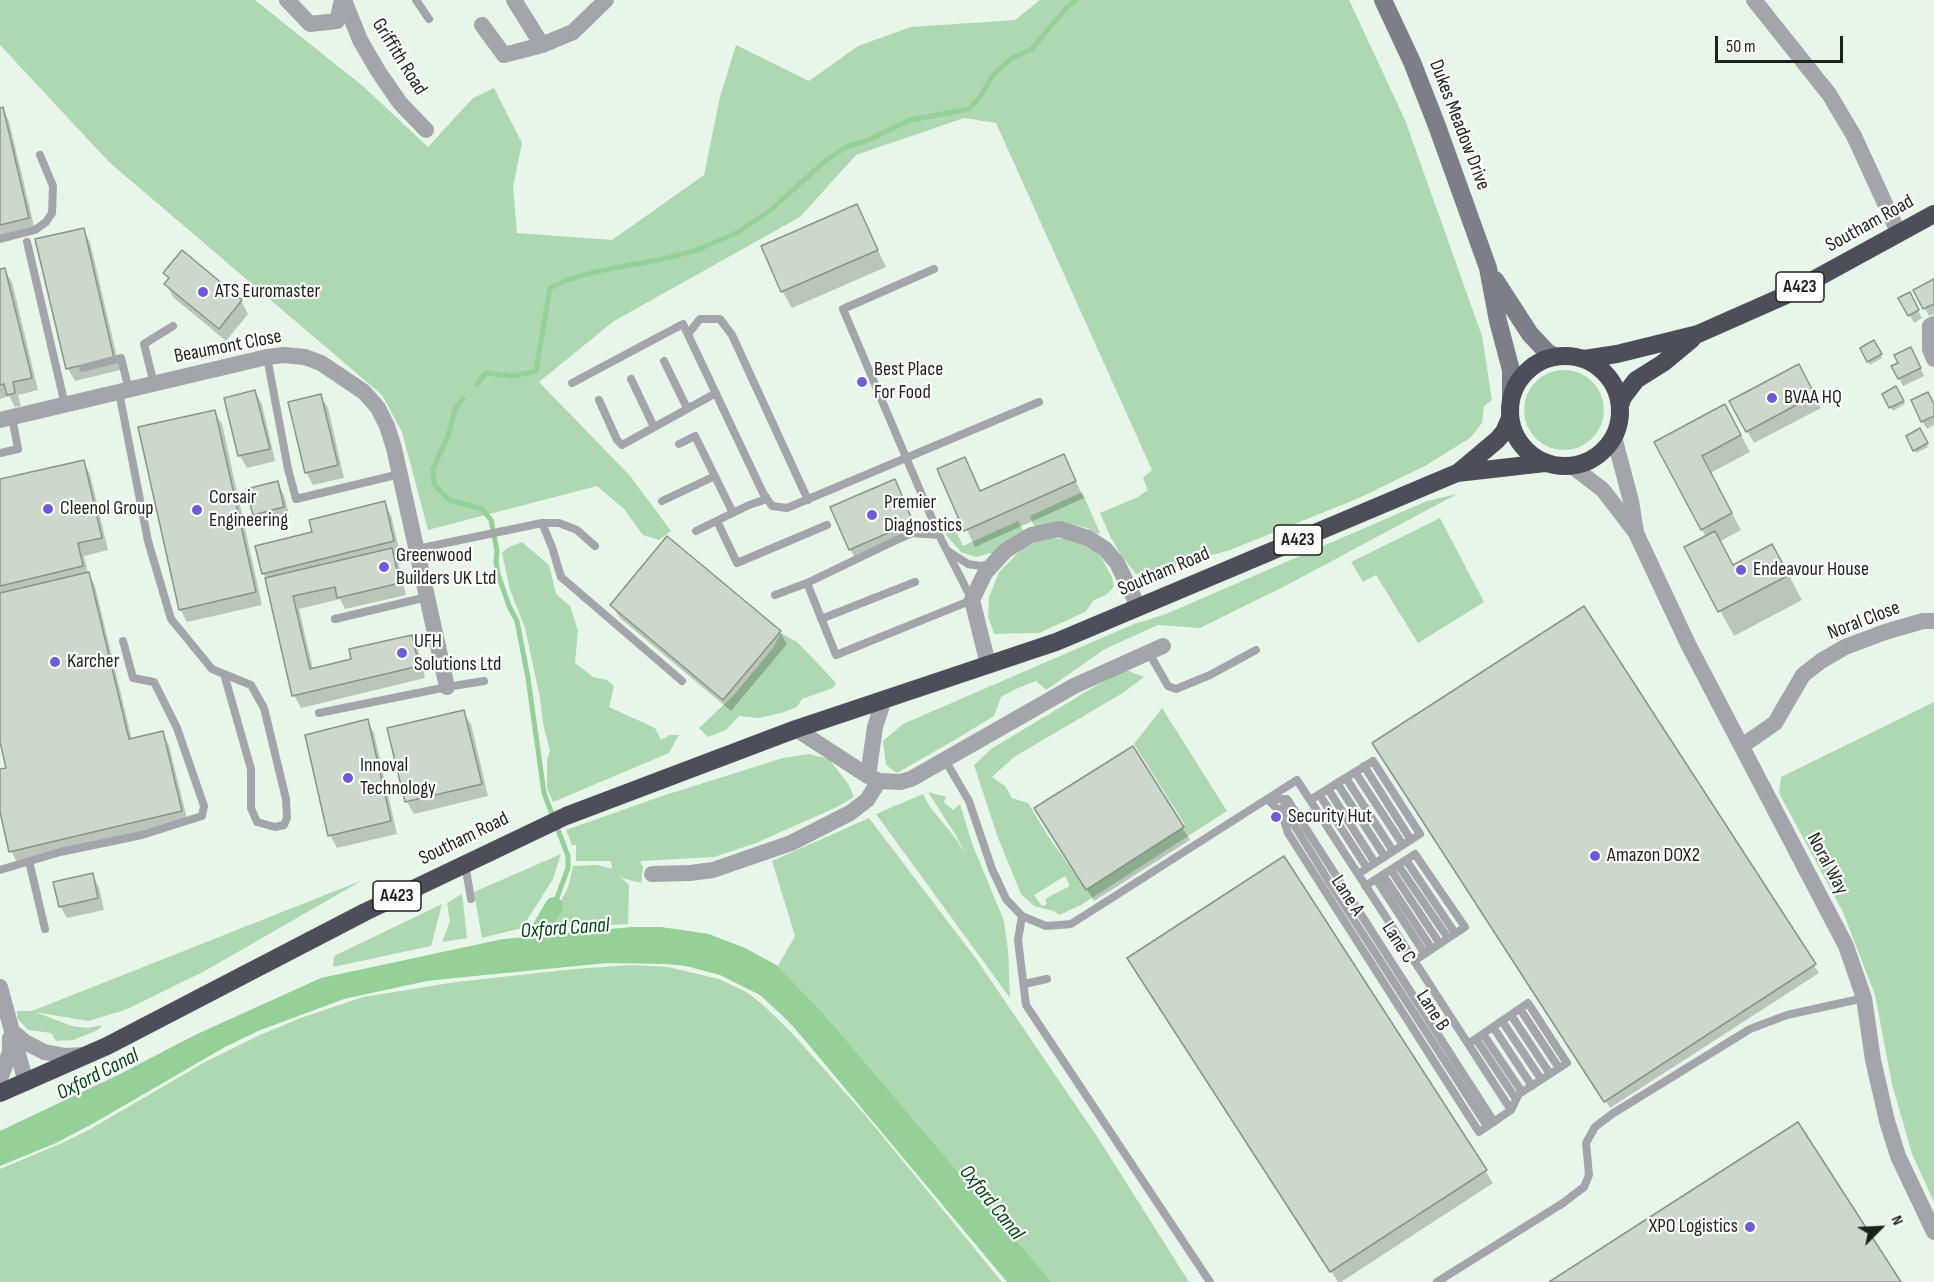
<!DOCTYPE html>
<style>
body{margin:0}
#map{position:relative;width:1934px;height:1282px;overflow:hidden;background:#e8f6e9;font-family:"Sofia Sans Condensed",sans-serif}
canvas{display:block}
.north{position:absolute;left:1850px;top:1198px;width:60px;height:60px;-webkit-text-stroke:4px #fff;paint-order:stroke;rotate:66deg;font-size:16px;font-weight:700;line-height:24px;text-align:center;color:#1c211c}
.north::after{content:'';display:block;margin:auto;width:21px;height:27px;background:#1c211c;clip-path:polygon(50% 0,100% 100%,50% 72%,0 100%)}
.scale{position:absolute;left:1715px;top:36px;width:128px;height:27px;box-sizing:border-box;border:3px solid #1c211c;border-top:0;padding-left:8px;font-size:18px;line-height:21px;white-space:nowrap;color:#1c211c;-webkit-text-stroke:4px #fff;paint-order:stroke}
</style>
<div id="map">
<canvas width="1934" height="1282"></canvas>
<div class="north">N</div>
<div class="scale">50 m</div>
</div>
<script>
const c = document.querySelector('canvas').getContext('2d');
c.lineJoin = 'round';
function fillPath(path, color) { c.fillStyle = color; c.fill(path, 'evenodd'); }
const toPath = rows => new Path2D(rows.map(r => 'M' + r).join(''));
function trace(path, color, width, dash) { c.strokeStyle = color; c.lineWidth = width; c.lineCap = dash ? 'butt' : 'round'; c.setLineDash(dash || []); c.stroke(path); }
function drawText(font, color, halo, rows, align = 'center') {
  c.font = font + ' "Sofia Sans Condensed",sans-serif'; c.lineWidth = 4.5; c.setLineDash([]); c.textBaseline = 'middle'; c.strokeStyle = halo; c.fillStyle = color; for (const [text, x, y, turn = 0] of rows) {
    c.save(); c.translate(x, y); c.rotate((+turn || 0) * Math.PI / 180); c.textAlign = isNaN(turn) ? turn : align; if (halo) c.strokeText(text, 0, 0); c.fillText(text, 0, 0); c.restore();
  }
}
const green = toPath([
 [0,0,255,0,364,87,428,147,473,98,494,88,522,143,513,187,517,233,612,240,704,175,720,97,736,45,809,81,858,46,911,27,1015,20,1040,0,1349,0,1405,120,1482,336,1492,400,1484,406,1482,423,1470,438,1425,466,1359,498,1230,550,1148,573,1136,574,1121,555,1111,538,1100,513,1138,497,1148,490,1143,478,1152,470,996,123,964,118,856,155,800,217,614,321,539,382,631,477,671,531,659,540,643,535,624,509,597,486,428,530,402,432,382,395,109,162,0,45],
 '1524 410a40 40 0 1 1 80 0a40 40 0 1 1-80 0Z',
 [1082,492,1100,533,1097,534,1087,528,1070,524,1034,527,1030,516],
 [1457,494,1287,585,1200,628,1158,625,1105,649,1046,690,1036,681,1016,689,1001,697,994,716,958,738,897,773,886,765,883,741,903,724,1134,624,1166,614,1427,501],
 [1440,518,1484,602,1418,643,1376,575,1363,582,1351,562],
 [1018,521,1024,532,994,554,990,553,976,557,961,552,945,534,955,529,963,546],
 [1054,538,1075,540,1091,548,1101,557,1112,577,1114,587,1106,595,1094,600,1085,612,1039,633,994,634,988,616,989,597,999,572,1022,549,1038,541],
 [522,542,549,565,556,594,570,606,578,631,575,663,593,677,607,680,614,686,609,707,655,728,661,740,670,735,679,735,669,753,553,802,547,788,547,760,550,751,543,723,540,698,525,628,510,590,502,553,507,548],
 [781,633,797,642,825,671,836,683,833,688,802,699,797,707,781,713,759,718,739,716,726,730,708,737,699,728,734,695,773,648],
 [1124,669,1144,677,1121,694,1014,757,992,777,1005,786,1012,798,1028,803,1050,839,1086,889,1185,825,1134,744,1162,708,1227,811,1081,905,1059,915,1054,911,1034,906,1021,894,998,838,974,765,991,749],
 [1065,876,1070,886,1045,899,1047,904,1042,906,1034,895],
 [1934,702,1934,1202,1912,1154,1892,1084,1875,995,1843,912,1779,793,1781,777],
 [809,754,829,759,849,785,854,797,837,807,756,843,714,857,640,861,643,867,641,883,625,879,619,875,629,885,628,924,545,929,568,888,573,866,597,865,612,869,611,861,576,861,576,845,572,845,566,830,662,796,783,758],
 [928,792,946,797,944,802,953,810,960,804,973,846,1004,921,1008,950,1010,998,876,814,923,794,930,807,956,839,966,855,955,834],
 [869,818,977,960,1098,1138,1189,1282,1052,1282,824,1014,778,966,795,936,772,861],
 [561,854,553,879,522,928,482,938,474,892],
 [363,880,203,972,125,1010,88,1021,35,1012,72,1026,88,1028,102,1025,98,1030,73,1040,56,1041,51,1033,28,1030,17,1018,17,1011,32,1011],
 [462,894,467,938,442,942,450,921,447,903],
 [442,904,431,946,333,967,334,956],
 [632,965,668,967,719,979,748,993,762,1004,790,1031,866,1116,1002,1282,0,1282,0,1169,62,1143,92,1128,205,1062,260,1035,298,1019,363,997,456,982,575,969]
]);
const water = toPath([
 [632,927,661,927,709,934,745,948,778,966,824,1014,1052,1282,1007,1282,803,1038,788,1021,760,995,720,975,686,966,667,964,607,963,455,978,427,981,344,999,258,1031,225,1047,94,1123,56,1143,0,1166,0,1131,118,1075,195,1035,321,978,503,939]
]);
const shadow = toPath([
 [0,109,2,109,9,121,35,230,0,238],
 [856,206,886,267,792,308,783,292,763,247],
 [83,229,90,242,120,370,75,381,68,369],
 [183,253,241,301,248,314,226,341,173,297,166,284,169,280,165,274],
 [4,269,12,282,38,390,18,395,21,406,15,407,9,396,0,399,0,271],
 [1934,281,1934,314,1929,316,1915,291],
 [1909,294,1922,318,1914,323,1901,299],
 [1874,342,1882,358,1870,365,1862,348],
 [1915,357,1924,376,1903,386,1893,367],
 [1806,379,1821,408,1754,443,1747,431],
 [1896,388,1905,404,1893,411,1884,394],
 [255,392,262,404,275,461,247,468,240,456,226,399],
 [320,396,328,408,344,478,313,485,306,472],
 [1934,405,1934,425,1927,429,1922,421],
 [214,411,222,424,262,605,187,622,180,609],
 [1734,422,1750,452,1710,473,1741,530,1719,542,1733,566,1786,570,1802,600,1734,636,1686,548,1706,537,1656,442],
 [1920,430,1928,447,1916,453,1908,437],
 [1063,456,1084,498,975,547,939,470,964,459,981,493],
 [83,461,90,474,108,550,84,556,88,573,95,586,132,740,162,733,169,745,188,823,18,864,11,851,0,806,0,771,8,769,0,736,0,481],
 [895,481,919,535,857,561,850,549],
 [277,483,284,495,290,519,261,527,254,514],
 [384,503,391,515,400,553,394,555,398,562,406,595,345,609,340,599,299,609,313,669,353,660,411,636,418,649,425,678,301,708,294,695,266,579,263,573,314,533],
 [612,605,780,632,787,644,731,711,619,617],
 [1583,608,1819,973,1610,1108,1379,752],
 [463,712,471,724,488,796,414,814,407,802,389,729],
 [367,721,374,733,397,834,337,848,330,835],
 [1132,748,1190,840,1094,901,1043,821],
 [1277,814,1282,822,1279,824,1274,816],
 [1283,859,1493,1183,1341,1282,1338,1282,1136,971],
 [92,875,99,887,104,910,67,918,60,906]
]);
const stream = toPath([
 [477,384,486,373,513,376,536,371,550,288,570,279,599,271,668,258,700,249,738,232,772,209,825,161,848,146,866,141,910,120,969,109,980,97,992,76,1012,58,1032,49,1067,7,1076,0],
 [463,399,455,409,448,436,433,469,434,484,449,500,482,509,491,520,497,551,496,562,498,574,509,606,517,621,528,678,544,793,568,856,568,868,554,906]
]);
const canal = toPath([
 [521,953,537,935,554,906]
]);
const building = toPath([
 [3,107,29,218,0,225,0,108,3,107],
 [857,204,878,250,781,292,761,246,857,204],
 [84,228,114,358,66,369,35,239,84,228],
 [182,250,242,300,219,329,164,284,169,278,163,273,182,250],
 [5,268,32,378,13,382,15,393,7,395,4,384,0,385,0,269,5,268],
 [1934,279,1934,304,1923,309,1913,290,1934,279],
 [1910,292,1919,310,1908,316,1898,298,1910,292],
 [1874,340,1882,354,1867,362,1860,348,1874,340],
 [1911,347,1921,368,1898,379,1891,366,1898,363,1894,355,1911,347],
 [1799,364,1815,395,1746,432,1729,401,1799,364],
 [1896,386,1904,401,1889,408,1882,394,1896,386],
 [255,390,270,449,238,456,224,398,255,390],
 [1928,392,1934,404,1934,416,1921,422,1911,400,1928,392],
 [321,394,338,465,305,473,288,402,321,394],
 [1725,404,1741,435,1702,456,1732,513,1701,530,1654,442,1725,404],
 [215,410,256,592,179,610,138,427,215,410],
 [1920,428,1928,443,1913,451,1906,436,1920,428],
 [1064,454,1076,481,964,531,937,469,965,457,980,491,1064,454],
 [84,460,102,538,78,543,83,566,0,586,0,479,84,460],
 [895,479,913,522,849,550,830,507,895,479],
 [278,481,284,507,253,515,246,489,278,481],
 [385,501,394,541,262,574,255,546,312,532,309,520,385,501],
 [1715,531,1733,565,1772,544,1789,575,1718,612,1684,547,1715,531],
 [667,536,781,631,723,700,610,605,667,536],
 [392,548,400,583,337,598,335,587,293,596,310,669,351,659,349,649,412,635,419,666,292,696,265,578,392,548],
 [89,572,129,739,163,731,182,811,9,852,0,812,0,769,6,768,0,742,0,593,89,572],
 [1584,606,1816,964,1604,1102,1372,743,1584,606],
 [464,710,482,784,405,802,387,728,464,710],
 [368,719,391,821,328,836,305,735,368,719],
 [1133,746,1184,827,1086,890,1034,808,1133,746],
 [1284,856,1487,1170,1330,1272,1127,958,1284,856],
 [93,873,98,898,59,907,53,882,93,873],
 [1798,1122,1901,1282,1549,1282,1678,1199,1798,1122]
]);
const lane = toPath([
 [416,0,429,19],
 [0,239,35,230,46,222,52,213,53,186,40,155],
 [27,242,65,405],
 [934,269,843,309,939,535,972,600,836,655,807,583,911,533,939,535],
 [688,334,700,319,720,319,732,335,808,500],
 [267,357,288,469,296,499,400,474],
 [664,361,687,408],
 [83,368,121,358,129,390],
 [631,379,654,427],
 [572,383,683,324,763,493,772,506,787,508,1039,402],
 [154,384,144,344,173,326],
 [119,392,148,541,171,619,212,669,224,674,251,685,264,708,286,799,287,818,284,825,275,827,257,822,251,808,251,769,224,674],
 [599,400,617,440,622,445,716,393],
 [679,444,695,436,733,513],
 [0,453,18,449,12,417],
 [662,501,715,476],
 [717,521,737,563,827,525],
 [542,523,552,547,561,577,682,681],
 [696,531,749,505,767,499],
 [417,549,542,523,559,523,577,530,595,546],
 [948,551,968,564,981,566,991,564],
 [775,595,807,583],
 [335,619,427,597],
 [821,619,915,582],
 [1149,653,1168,686,1176,689,1210,675,1256,650],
 [319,713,447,687,484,681],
 [945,760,969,801,992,869,1006,899,1022,916,1046,926,1071,924,1267,799,1297,780,1511,1110,1479,1132,1288,833,1282,813,1267,799],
 [1364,766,1411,840],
 [1355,772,1403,845],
 [1346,778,1393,851],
 [1337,783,1385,857],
 [1328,789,1375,863],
 [1319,794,1367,868],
 [1268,799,1287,799,1494,1122],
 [1310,800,1373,761,1420,834,1358,874],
 [1283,807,1328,880,1487,1126],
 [1406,860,1455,933],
 [29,861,45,929],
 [465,864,471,899],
 [1398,865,1448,938],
 [0,870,60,852,142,835,202,816,204,806,177,728,154,682,133,678,123,641],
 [1391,870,1440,944],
 [1383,875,1432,949],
 [1376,879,1425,954],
 [1365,886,1415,854,1465,927,1414,961],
 [1022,916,1018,940,1026,1005,1210,1282],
 [1024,984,1047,979],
 [1520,1009,1559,1068],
 [1511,1015,1550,1074],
 [1502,1021,1541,1079],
 [1493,1027,1532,1086],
 [1483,1034,1522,1092],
 [1476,1039,1516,1099],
 [1468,1044,1528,1003,1567,1063,1519,1094,1511,1110],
 [1437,1282,1563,1203,1584,1187,1589,1175,1586,1143,1595,1127,1612,1114,1750,1029,1787,1015,1864,998]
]);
const street = toPath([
 [287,0,310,24,337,21,342,0],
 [344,0,360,40,378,71,400,103,426,130],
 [514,0,542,45],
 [1754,0,1829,94,1854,136,1899,234],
 [482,25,504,55,542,45,573,32,606,0],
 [1934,324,1930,326,1930,349,1934,359],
 [0,420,267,357,284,355,305,357,321,363,364,392,378,408,387,426,394,448,447,687],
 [1614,437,1631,501,1636,532],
 [1572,466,1603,490,1636,533,1688,644,1846,946,1864,998,1873,1060,1887,1121,1898,1156,1934,1232],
 [988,664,972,600,985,573,1005,551,1031,535,1059,529,1088,538,1105,549,1117,563,1139,608],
 [796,729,868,776,879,781,900,782,911,779,1074,686,1163,646],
 [1742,746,1775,723,1803,675,1821,661,1845,647,1885,632,1923,621,1934,621],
 [868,776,875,727,884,699],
 [652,874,690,873,713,870,791,843,850,813,867,800,879,781],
 [0,987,26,1083],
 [12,1031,25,1042,44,1052,66,1056,84,1055],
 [0,1079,10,1052,10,1038]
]);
const secondary = toPath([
 [1383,0,1412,62,1437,126,1488,268,1498,321,1511,370,1511,397],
 [1495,280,1530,334,1547,352,1555,357]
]);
const highway = toPath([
 '1510 411a55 55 0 1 1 110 0a55 55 0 1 1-110 0Z',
 [1584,359,1617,354,1698,334,1784,296,1934,214],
 [1620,405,1623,397,1636,380,1663,363,1692,339],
 [1459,472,1497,440,1504,432,1510,418],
 [0,1093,107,1046,365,912,566,816,796,729,1056,642,1457,473,1545,463]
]);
const markers = [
 [203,292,6,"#6e5bd5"],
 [862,382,6,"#6e5bd5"],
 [1772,398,6,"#6e5bd5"],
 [48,509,6,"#6e5bd5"],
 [197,510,6,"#6e5bd5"],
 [872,515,6,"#6e5bd5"],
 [384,567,6,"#6e5bd5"],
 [1741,570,6,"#6e5bd5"],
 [402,653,6,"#6e5bd5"],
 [55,662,6,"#6e5bd5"],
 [348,778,6,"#6e5bd5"],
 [1276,817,6,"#6e5bd5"],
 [1595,856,6,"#6e5bd5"],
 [1750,1227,6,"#6e5bd5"]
];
const shields = [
 [1800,287,48],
 [1298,540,48],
 [397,896,48]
];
const shieldNames = [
 ["A423",1800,287],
 ["A423",1298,540],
 ["A423",397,896]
];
const streetNames = [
 ["Griffith Road",399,57,58],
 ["Dukes Meadow Drive",1459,125,69],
 ["Southam Road",1870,224,-29],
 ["Beaumont Close",228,347,-11],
 ["Southam Road",1164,572,-23],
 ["Noral Close",1864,621,-21],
 ["Southam Road",464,839,-26],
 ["Noral Way",1827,864,62],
 ["Lane A",1347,896,57],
 ["Lane C",1398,943,57],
 ["Lane B",1432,1011,57]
];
const poiNames = [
 ["ATS Euromaster",215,292],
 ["Best Place",874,370],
 ["For Food",874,393],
 ["BVAA HQ",1784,398],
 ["Corsair",209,498],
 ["Engineering",209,521],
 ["Premier",884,503],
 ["Diagnostics",884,526],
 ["Cleenol Group",60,509],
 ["Greenwood",396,556],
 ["Builders UK Ltd",396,579],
 ["Endeavour House",1753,570],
 ["UFH",414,642],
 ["Solutions Ltd",414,665],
 ["Karcher",67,662],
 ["Innoval",360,766],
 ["Technology",360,789],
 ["Security Hut",1288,817],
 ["Amazon DOX2",1607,856],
 ["XPO Logistics",1738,1227,"right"]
];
const waterNames = [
 ["Oxford Canal",565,929,-4],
 ["Oxford Canal",98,1075,-27],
 ["Oxford Canal",991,1203,51]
];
fillPath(green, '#aed8b1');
fillPath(water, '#95d099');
fillPath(shadow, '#0003');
trace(stream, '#95d099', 5);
trace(canal, '#95d099', 18);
fillPath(building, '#cbd8cb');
trace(building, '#899589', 1.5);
trace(lane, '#a4a4ab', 8);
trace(street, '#a4a4ab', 16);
trace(secondary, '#7e7e89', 18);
trace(highway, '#4e4e5b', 18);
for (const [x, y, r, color] of markers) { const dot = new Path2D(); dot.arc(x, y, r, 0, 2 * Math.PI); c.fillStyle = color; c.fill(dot); trace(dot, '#fff', 2); }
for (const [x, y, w] of shields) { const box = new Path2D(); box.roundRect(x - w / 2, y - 15, w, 30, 4.5); c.fillStyle = '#fff'; c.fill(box); trace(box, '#1c211c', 1.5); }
drawText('bold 18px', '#1c211c', null, shieldNames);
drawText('20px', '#1c211c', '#fff', streetNames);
drawText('20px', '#1c211c', '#fff', poiNames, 'left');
drawText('italic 21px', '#004412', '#fff', waterNames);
</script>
